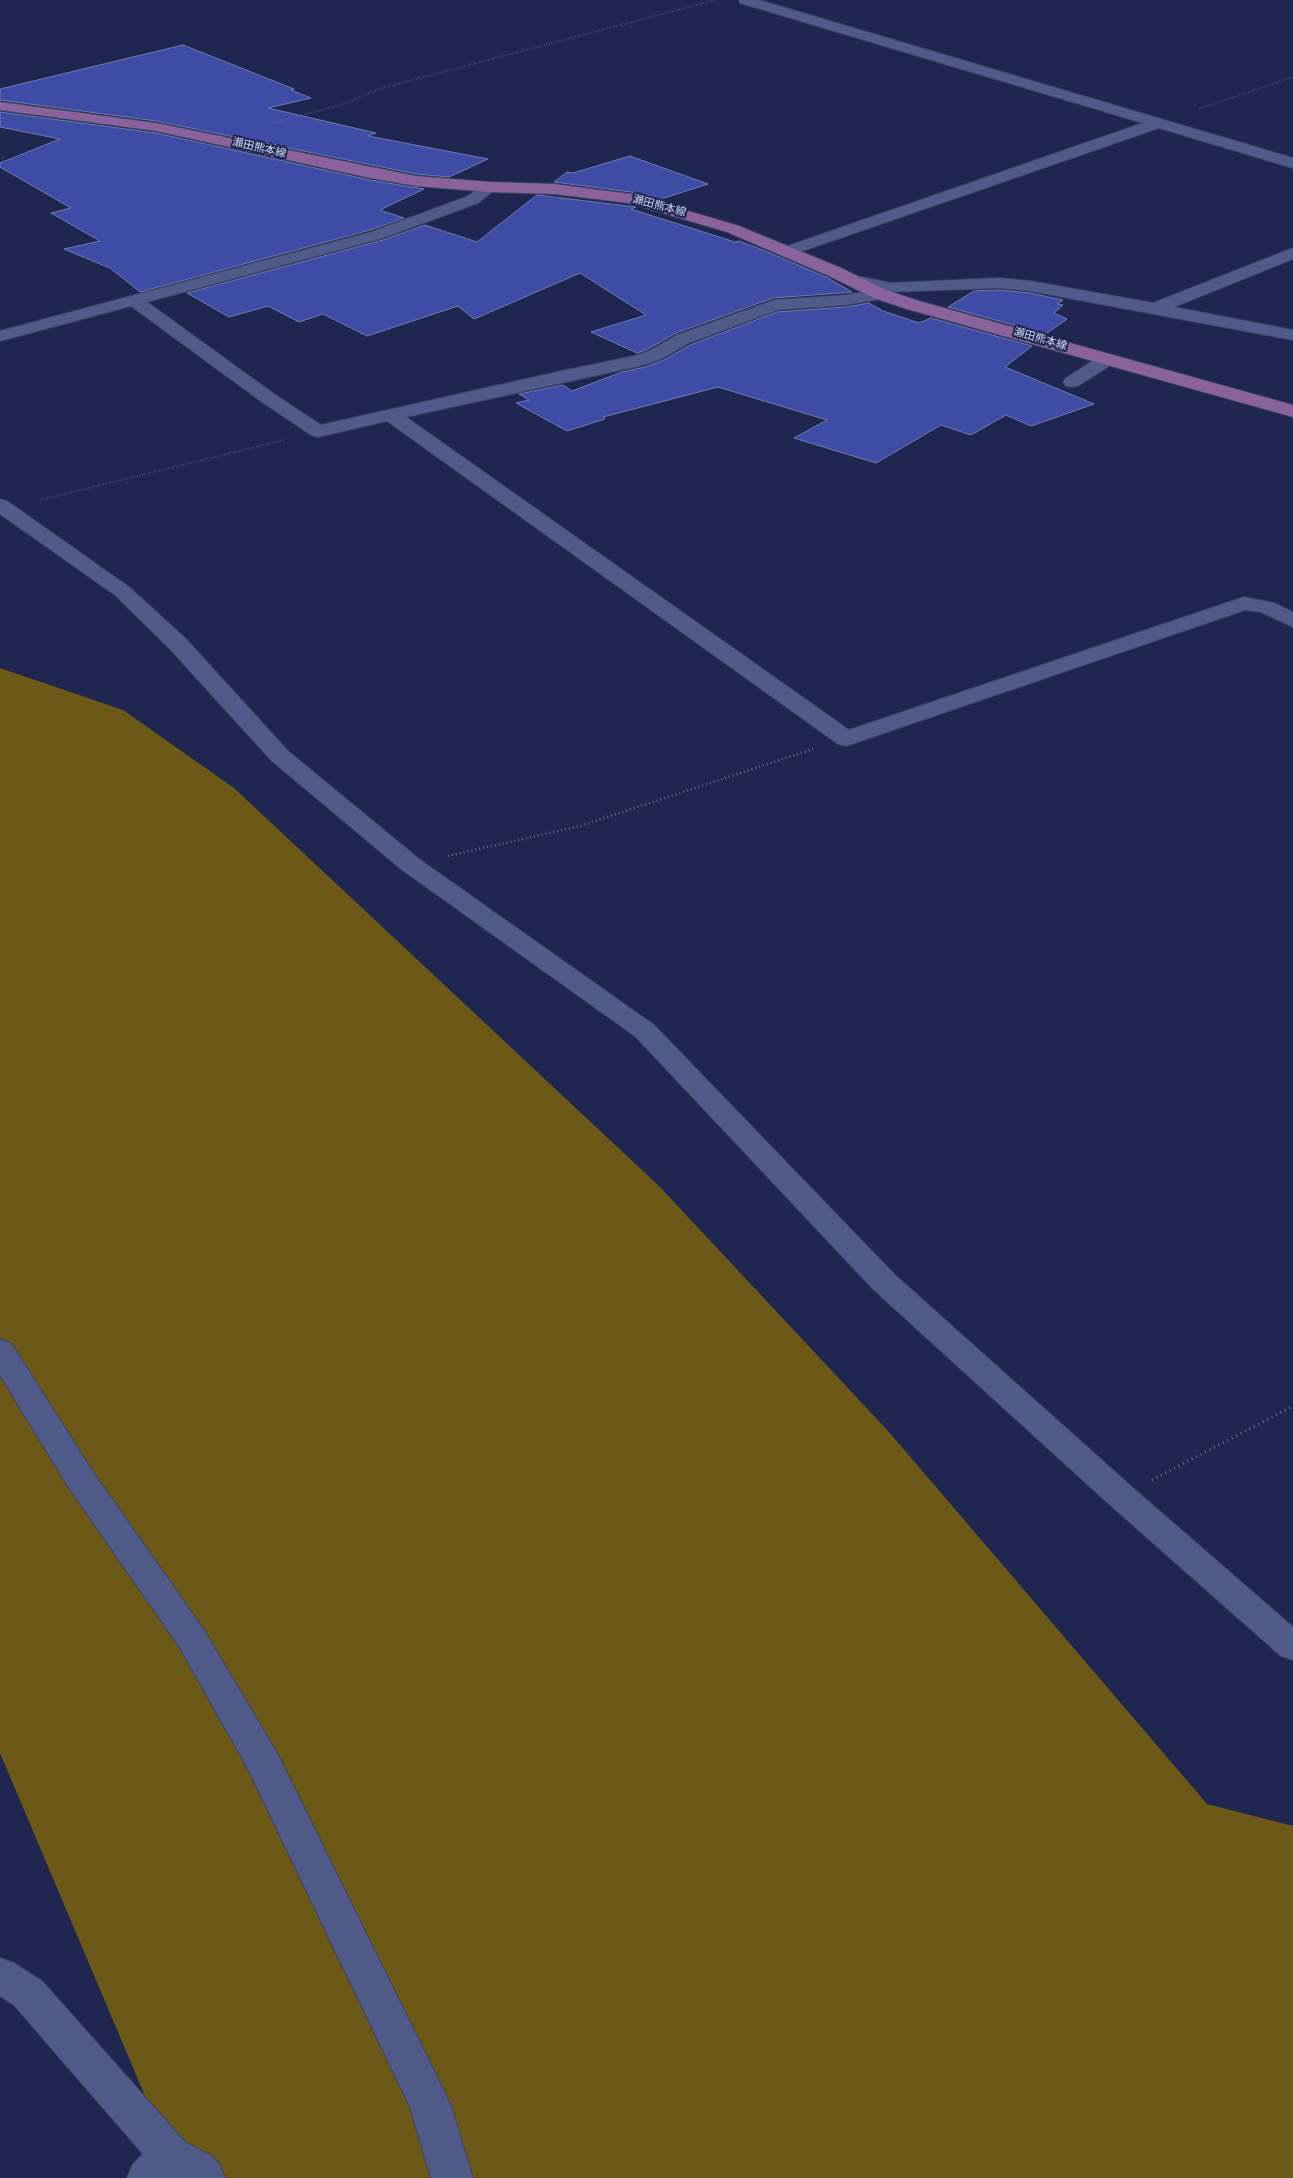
<!DOCTYPE html>
<meta charset="utf-8">
<style>
body{margin:0}
canvas{display:block;background:#1f2751}
</style>
<canvas width="1293" height="2178"></canvas>
<script>
const c = document.querySelector('canvas').getContext('2d');
c.lineJoin = 'round';
function fillPath(path, color) { c.fillStyle = color; c.fill(path, 'evenodd'); }
const toPath = rows => new Path2D(rows.map(r => 'M' + r).join(''));
function trace(path, color, width, dash) { c.strokeStyle = color; c.lineWidth = width; c.lineCap = dash ? 'butt' : 'round'; c.setLineDash(dash || []); c.stroke(path); }
function drawText(font, color, halo, rows, align = 'center') {
  c.font = font + ' Overpass,"Noto Sans JP",sans-serif'; c.lineWidth = 4; c.setLineDash([]); c.textBaseline = 'middle'; c.strokeStyle = halo; c.fillStyle = color; for (const [text, x, y, turn = 0] of rows) {
    c.save(); c.translate(x, y); c.rotate((+turn || 0) * Math.PI / 180); c.textAlign = isNaN(turn) ? turn : align; if (halo) c.strokeText(text, 0, 0); c.fillText(text, 0, 0); c.restore();
  }
}
const forest = toPath([
 [0,668,123,710,234,788,659,1186,889,1432,1207,1804,1293,1826,1293,2178,172,2178,170,2155,0,1753]
]);
const building = toPath([
 [183,45,294,89,291,90,311,98,268,108,376,133,368,136,488,159,449,177,416,174,156,121,0,100,0,89,183,45],
 [0,112,156,133,370,180,424,189,380,210,404,218,370,230,140,292,110,268,64,249,100,241,51,213,71,208,0,167,0,163,60,139,0,127,0,112],
 [630,156,708,184,658,200,631,192,554,182,567,172,573,173,630,156],
 [537,195,636,207,631,209,735,242,739,241,763,250,828,278,852,292,773,298,676,333,648,349,637,353,591,332,646,315,580,273,474,319,458,306,367,336,323,314,299,322,268,306,229,317,187,293,383,240,425,225,477,242,537,195],
 [999,290,1030,293,1063,300,1057,304,1063,305,1054,313,1067,319,1046,334,948,307,974,291,999,290],
 [869,303,883,311,919,323,931,318,1032,346,1005,367,1094,404,1031,426,1006,415,971,435,941,425,876,463,794,438,827,420,718,387,603,417,605,419,567,431,516,403,529,400,519,394,563,385,572,391,622,372,645,367,662,361,690,345,777,312,846,307,869,303]
]);
const pathFar2 = toPath([
 [1199,109,1293,77],
 [268,124,341,105,382,88,715,0],
 [40,500,284,440]
]);
const pathFar1 = toPath([
 [448,856,580,826,813,749]
]);
const path = toPath([
 [1152,1480,1293,1406]
]);
const minor = toPath([
 [739,0,759,0,1293,158,1293,168,1159,128,794,254,782,254,780,251,782,248,1143,123,740,3,739,0],
 [490,182,495,184,498,187,478,203,383,238,147,302,274,394,321,425,557,372,634,356,649,351,677,335,774,300,846,295,875,290,856,286,854,282,856,278,862,277,891,283,999,278,1030,281,1153,303,1293,248,1293,259,1174,307,1293,330,1293,340,1030,291,999,288,887,292,888,294,886,298,846,305,777,310,689,343,661,359,644,365,406,417,849,730,1244,597,1274,603,1293,612,1293,627,1261,612,1245,610,846,746,838,744,387,421,318,437,311,435,262,402,131,306,0,341,0,331,371,232,466,197,485,184,490,182],
 [1108,354,1114,355,1117,359,1114,363,1078,386,1072,387,1066,386,1063,382,1066,378,1102,355,1108,354],
 [0,499,7,501,129,587,186,639,288,751,419,859,654,1025,895,1275,1133,1488,1293,1627,1293,1660,1281,1656,1109,1504,873,1289,636,1037,401,869,272,761,170,649,115,595,0,514,0,499],
 [0,1339,11,1343,93,1472,204,1630,277,1753,445,2093,451,2106,473,2178,431,2178,410,2107,248,1769,180,1648,69,1488,0,1375,0,1339],
 [0,1958,14,1963,42,1981,185,2142,212,2156,219,2164,225,2178,127,2178,133,2164,143,2154,14,2005,0,1996,0,1958]
]);
const major = toPath([
 [0,102,156,123,416,176,490,182,554,184,631,194,739,226,841,268,886,290,919,301,1293,405,1293,417,907,309,874,298,829,276,727,232,629,203,554,194,490,192,416,186,370,178,156,131,0,110,0,102]
]);
const farStreetnames = [
 ["瀬田熊本線",259,149,13],
 ["瀬田熊本線",659,207,15],
 ["瀬田熊本線",1040,340,16]
];
fillPath(forest, '#6c5917');
fillPath(building, '#3e4ca5');
trace(building, '#6f7cad', 1);
trace(minor, '#3d4366', 2);
trace(major, '#3d4366', 2);
trace(pathFar2, '#656d91', 2, [0.5, 2]);
trace(pathFar1, '#656d91', 2.5, [1, 3]);
trace(path, '#656d91', 3, [1, 4]);
fillPath(minor, '#505b8a');
fillPath(major, '#8b639c');
drawText('11px', '#d0d8f3', '#1f2751', farStreetnames);
</script>
